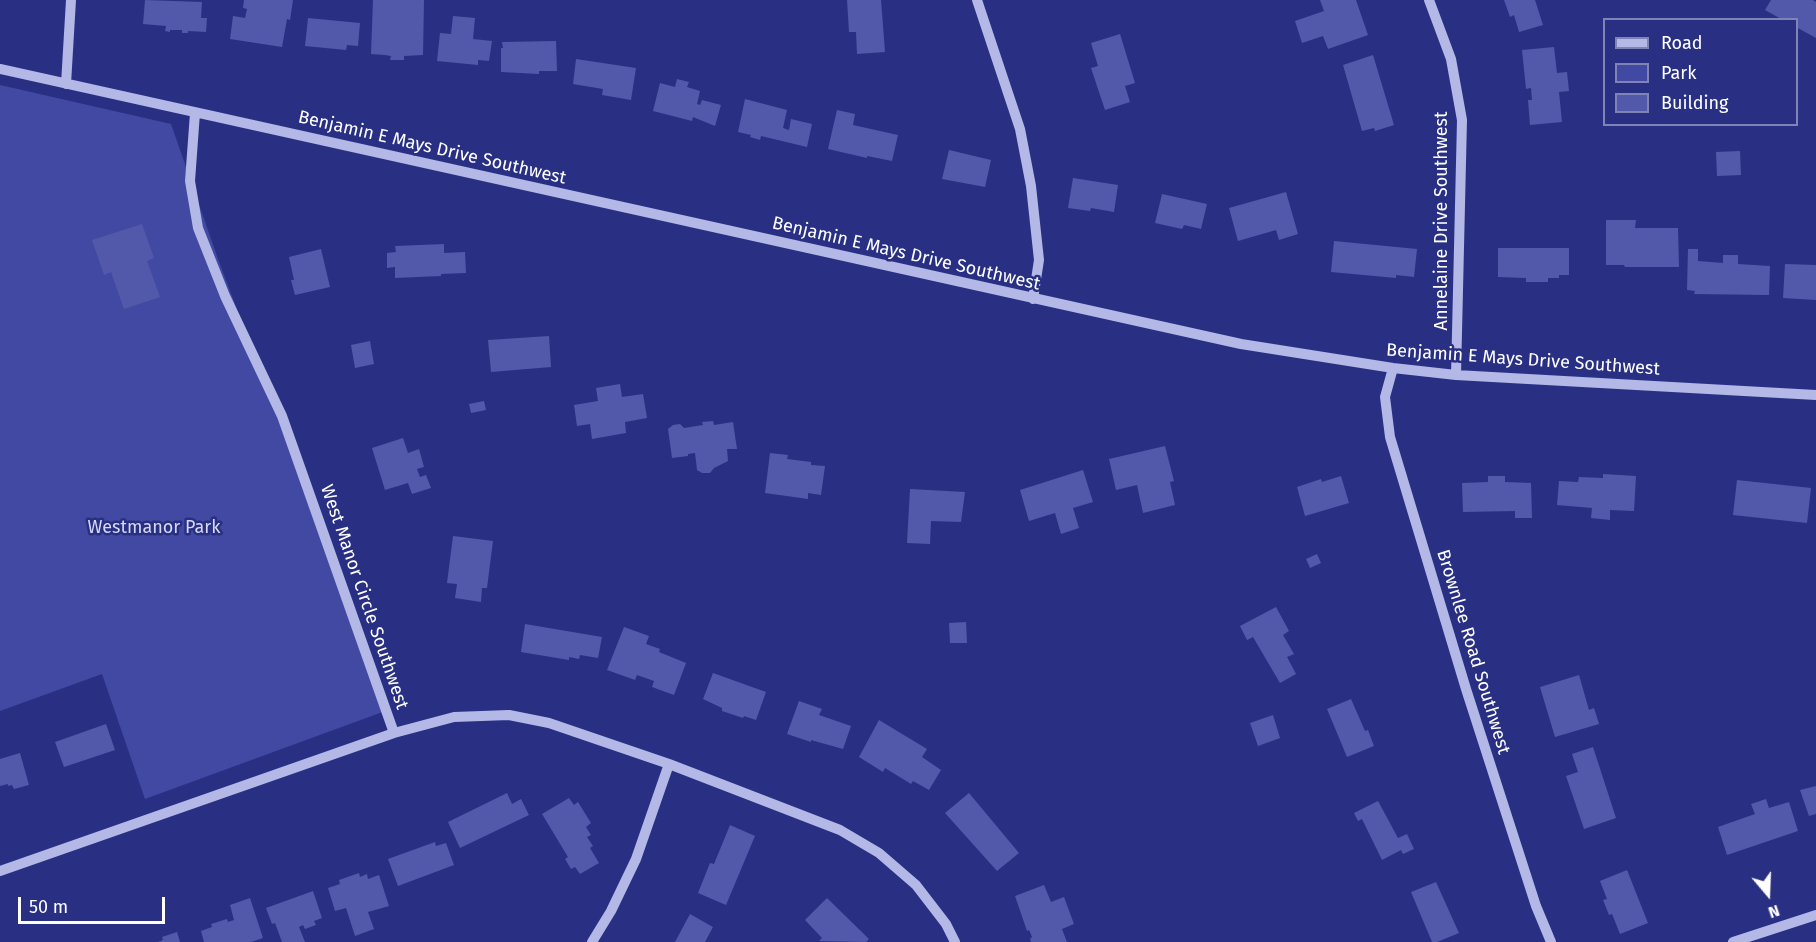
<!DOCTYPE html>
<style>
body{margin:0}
#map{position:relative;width:1816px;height:942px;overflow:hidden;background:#293084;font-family:"Fira Sans",sans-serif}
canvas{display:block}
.legend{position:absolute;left:1603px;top:18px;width:195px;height:108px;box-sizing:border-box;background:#293084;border:2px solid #7f83b5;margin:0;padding:8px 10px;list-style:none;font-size:18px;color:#fff}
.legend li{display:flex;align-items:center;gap:12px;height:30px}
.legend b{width:30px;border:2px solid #7f83b5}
.north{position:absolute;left:1738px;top:864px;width:60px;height:60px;-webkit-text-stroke:4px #293084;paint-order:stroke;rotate:161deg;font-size:16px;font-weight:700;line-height:24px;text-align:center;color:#fff}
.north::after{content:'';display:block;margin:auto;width:21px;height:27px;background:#fff;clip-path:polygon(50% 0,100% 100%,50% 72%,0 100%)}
.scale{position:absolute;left:18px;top:897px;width:147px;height:27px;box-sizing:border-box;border:3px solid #fff;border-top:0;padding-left:8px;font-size:18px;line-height:21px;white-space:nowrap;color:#fff;-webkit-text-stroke:4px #293084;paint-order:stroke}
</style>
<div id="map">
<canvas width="1816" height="942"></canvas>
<ul class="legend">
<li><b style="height:8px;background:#b3b8e7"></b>Road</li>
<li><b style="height:16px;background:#4149a2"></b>Park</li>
<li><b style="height:16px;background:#5259ab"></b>Building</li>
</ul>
<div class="north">N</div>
<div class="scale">50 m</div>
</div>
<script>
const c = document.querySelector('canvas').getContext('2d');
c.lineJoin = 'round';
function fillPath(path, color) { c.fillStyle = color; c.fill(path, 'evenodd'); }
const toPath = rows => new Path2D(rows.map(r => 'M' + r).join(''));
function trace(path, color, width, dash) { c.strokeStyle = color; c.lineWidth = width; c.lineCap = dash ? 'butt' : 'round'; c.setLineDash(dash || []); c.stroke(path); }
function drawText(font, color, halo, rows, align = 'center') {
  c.font = font + ' "Fira Sans",sans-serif'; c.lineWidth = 5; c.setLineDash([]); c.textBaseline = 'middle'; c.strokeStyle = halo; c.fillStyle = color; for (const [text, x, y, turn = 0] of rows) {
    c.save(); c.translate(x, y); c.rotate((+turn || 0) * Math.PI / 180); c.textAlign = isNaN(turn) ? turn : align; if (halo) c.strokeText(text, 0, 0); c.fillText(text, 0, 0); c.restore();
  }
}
const green = toPath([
 [0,85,171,124,218,259,388,710,145,799,102,674,0,711]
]);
const building = toPath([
 [145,0,202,2,201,18,207,18,206,32,188,31,188,33,182,33,182,30,170,30,170,32,165,31,166,26,143,24],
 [244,0,293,0,290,20,287,19,282,47,230,39,233,16,245,18,247,9,243,8],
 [373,0,424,0,423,55,404,56,404,60,390,60,391,56,385,55,371,54],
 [847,0,881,0,885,52,857,54,856,32,849,32],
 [1320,0,1356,0,1368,35,1328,49,1323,36,1302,43,1295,21,1324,11],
 [1504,0,1535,0,1543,25,1519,32,1514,15,1510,17],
 [1771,0,1813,0,1816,2,1816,38,1796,27,1796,20,1783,20,1765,10],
 [453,16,475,18,473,39,492,41,489,61,478,60,478,65,437,61,440,33,451,34],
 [308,18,360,23,358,46,347,45,346,50,305,46],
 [1120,34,1135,83,1125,86,1130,102,1105,110,1091,68,1098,66,1091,43],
 [556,41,557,71,539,71,539,74,501,72,501,48,503,48,502,42],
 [1554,47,1557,73,1567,72,1569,91,1559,92,1562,122,1530,125,1528,100,1532,100,1531,88,1526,89,1522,50],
 [1373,55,1394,125,1375,131,1374,128,1362,131,1343,65],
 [576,59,636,68,631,100,602,95,603,89,573,84],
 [677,79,689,82,687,87,700,91,697,104,700,105,702,100,721,105,715,126,693,117,692,121,653,111,660,83,675,87],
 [745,99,787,110,783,128,789,130,791,119,812,124,807,147,761,136,760,140,750,137,751,135,738,132],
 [837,110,855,114,853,125,898,135,892,161,867,156,867,158,828,149],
 [949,150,991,160,985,187,942,179],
 [1740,151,1741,175,1717,176,1716,152],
 [1073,178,1118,185,1114,212,1091,208,1090,211,1068,208],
 [1286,192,1298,234,1279,240,1276,230,1238,241,1229,208],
 [1162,194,1207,204,1201,229,1184,225,1182,229,1155,223],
 [1606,220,1636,220,1635,228,1678,228,1679,267,1625,267,1624,265,1606,265],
 [142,224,154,258,147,261,160,297,124,309,111,272,104,275,92,240],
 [1334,241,1417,249,1414,277,1396,275,1396,278,1331,272],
 [444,244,444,253,465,252,466,273,441,274,441,276,395,278,395,267,387,268,387,253,396,252,395,246],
 [1498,248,1569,248,1569,275,1559,275,1559,278,1548,278,1548,282,1526,282,1526,278,1498,277],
 [321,249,330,287,295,295,291,280,294,280,289,257],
 [1688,249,1698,249,1698,261,1723,263,1723,255,1738,255,1738,264,1770,266,1769,295,1694,294,1695,291,1687,290],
 [1785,264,1816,265,1816,300,1783,298],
 [549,336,551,367,491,372,488,340],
 [370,341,374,364,355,368,351,345],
 [620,384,622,397,643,394,647,418,625,422,626,433,592,439,590,424,577,426,574,405,598,401,596,388],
 [484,401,486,410,471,413,469,404],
 [713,421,714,425,733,422,737,449,727,449,728,461,714,468,710,473,702,473,697,470,695,453,688,454,688,456,672,458,668,429,673,425,680,424,684,428,703,425,702,422],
 [403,438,408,453,419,449,424,467,417,469,420,477,426,475,431,488,412,494,408,483,385,490,372,448],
 [1165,446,1174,481,1170,482,1175,505,1143,513,1137,485,1116,490,1109,459],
 [770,453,788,455,787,459,811,462,811,465,825,466,821,495,808,493,808,499,765,493],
 [1083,470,1093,502,1073,508,1079,528,1061,534,1055,513,1029,521,1020,490],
 [1603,474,1636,476,1634,511,1610,510,1610,520,1591,518,1592,508,1557,505,1559,481,1578,482,1579,477,1603,478],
 [1341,476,1349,503,1305,516,1297,487,1321,479,1322,482],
 [1488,476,1505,476,1505,482,1531,483,1532,518,1515,518,1515,511,1463,512,1462,483,1488,482],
 [1737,480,1811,488,1807,523,1733,515],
 [910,489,965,492,961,522,931,521,930,544,907,543],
 [453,536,493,541,487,588,482,588,481,602,455,598,457,584,447,583],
 [1317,554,1321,563,1310,568,1306,559],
 [1276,607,1289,631,1283,635,1294,654,1287,657,1296,674,1280,683,1253,637,1247,640,1240,626],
 [966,622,967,643,950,643,949,623],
 [525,624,602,637,598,658,580,655,579,659,569,657,569,660,521,652],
 [624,627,649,636,646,644,660,649,659,652,686,663,674,695,652,687,654,681,637,675,635,680,607,670],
 [713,673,766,692,756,720,744,716,743,718,722,711,722,708,703,699],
 [1579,675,1589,710,1594,708,1599,724,1555,737,1540,687],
 [1351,699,1365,731,1368,730,1374,746,1347,757,1327,709],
 [799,701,822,709,819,715,851,726,843,749,811,740,811,742,787,734],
 [1273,715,1280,738,1258,746,1250,723],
 [879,720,927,749,922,757,941,770,929,790,913,781,911,784,885,768,883,772,859,757],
 [106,724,115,750,64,767,55,742],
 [1593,747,1616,818,1584,829,1566,776,1578,772,1572,754],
 [20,753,29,785,14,789,12,785,8,786,8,784,0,786,0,759],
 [1816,786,1816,814,1809,816,1800,790],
 [507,793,512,804,521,799,529,815,460,848,448,822],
 [969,793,1019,853,997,871,945,813],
 [569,798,574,805,578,802,591,823,586,827,591,835,587,837,593,846,590,848,599,863,580,874,575,867,571,869,565,859,568,857,542,814],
 [1766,799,1769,808,1789,802,1798,831,1727,855,1718,827,1755,814,1751,804],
 [1378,801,1398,838,1407,834,1414,849,1403,854,1401,850,1382,860,1362,819,1358,821,1354,813],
 [730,825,755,836,726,905,698,893,710,863,714,864],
 [435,842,436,846,446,843,454,865,398,886,388,859],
 [1627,870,1648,923,1620,934,1612,914,1609,915,1603,900,1607,899,1600,881],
 [359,873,360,877,367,874,368,879,379,875,389,906,368,912,374,929,355,936,346,908,335,911,328,888,340,884,339,880],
 [1436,882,1459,933,1437,942,1432,942,1411,892],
 [1044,885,1051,902,1064,897,1074,924,1062,929,1067,942,1031,942,1030,939,1032,937,1029,930,1027,931,1015,896],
 [313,891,322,918,314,921,316,925,305,929,303,925,299,927,305,942,282,942,275,923,272,924,266,908],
 [250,898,263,938,251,942,204,942,201,931,212,927,211,924,227,919,228,922,234,920,230,905],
 [827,898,869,939,866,942,819,941,822,938,805,920],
 [690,914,713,927,705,942,675,942],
 [177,932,180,942,158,942,163,940,162,937]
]);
const minor = toPath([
 [977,0,1020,129,1031,186,1039,260,1033,299],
 [1429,0,1451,59,1462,120,1456,375],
 [0,69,1241,344,1393,368,1456,375,1816,395],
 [66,84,71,0],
 [195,113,190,181,198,228,225,296,282,416,394,733],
 [1393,368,1385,397,1390,437,1466,689,1536,906,1551,942],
 [0,871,394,733,454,717,509,715,549,723,669,764],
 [592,942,611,911,636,859,669,764,840,830,879,853,916,885,946,924,955,942],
 [1733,942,1816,915]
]);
const streetNames = [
 ["Benjamin E Mays Drive Southwest",432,148,13],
 ["Annelaine Drive Southwest",1442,221,-90],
 ["Benjamin E Mays Drive Southwest",906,254,13],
 ["Benjamin E Mays Drive Southwest",1523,360,4],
 ["West Manor Circle Southwest",364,597,71],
 ["Brownlee Road Southwest",1473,652,73]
];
const parkNames = [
 ["Westmanor Park",154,528]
];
fillPath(green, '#4149a2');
fillPath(building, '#5259ab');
trace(minor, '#b3b8e7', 10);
drawText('18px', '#fff', '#293084', streetNames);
drawText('18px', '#d6d9f6', '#293084', parkNames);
</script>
